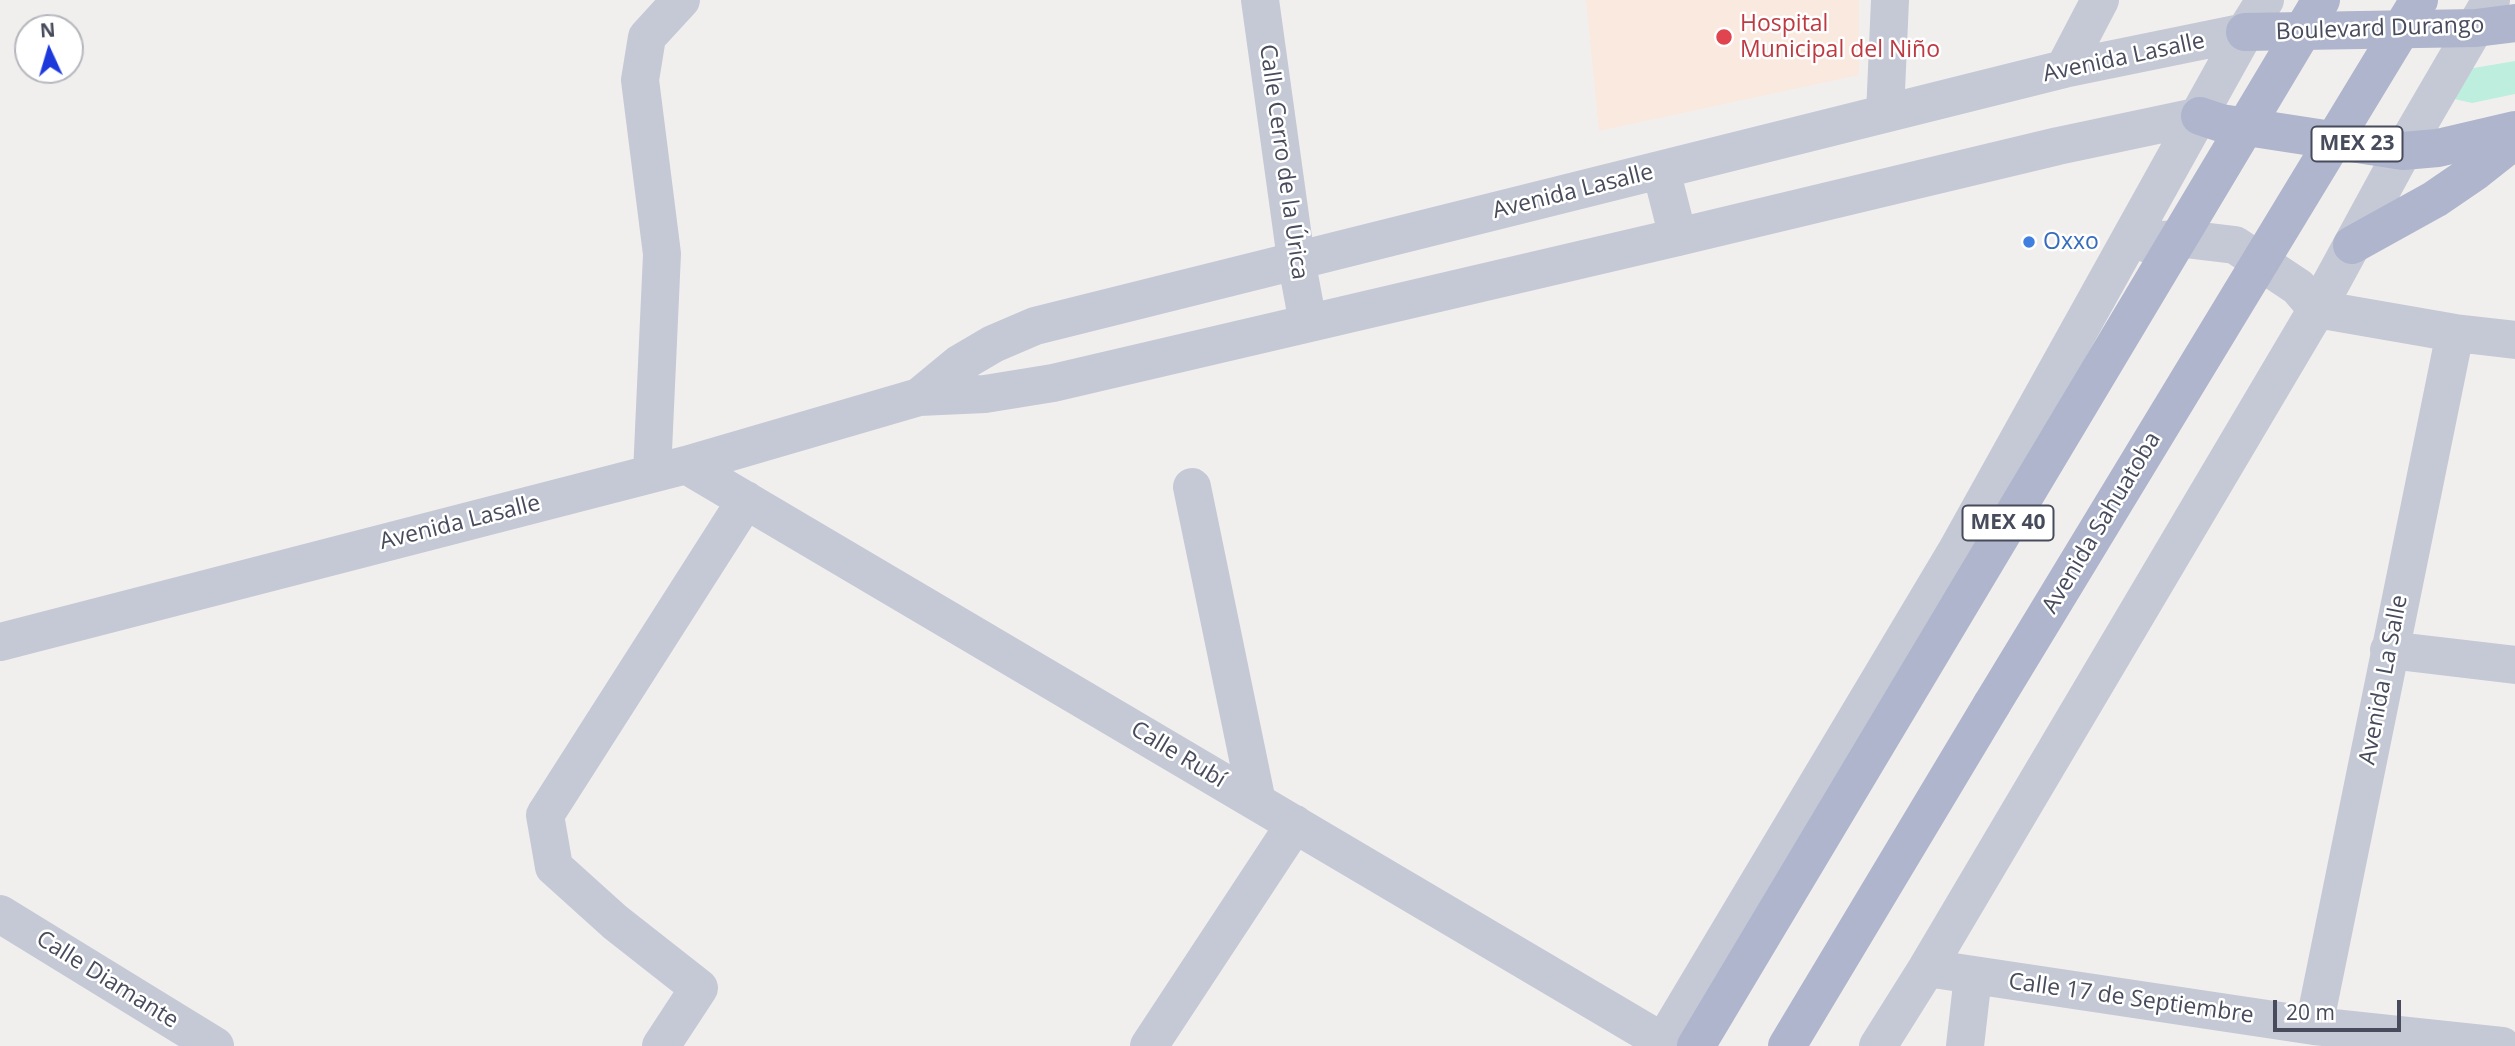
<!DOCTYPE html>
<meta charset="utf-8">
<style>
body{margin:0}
#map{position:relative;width:2515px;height:1046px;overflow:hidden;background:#f1efee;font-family:"Open Sans",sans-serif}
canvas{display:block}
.north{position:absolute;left:14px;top:14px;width:70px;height:70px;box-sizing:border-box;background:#fff;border:2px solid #b5b7bd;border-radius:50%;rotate:356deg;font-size:19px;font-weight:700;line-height:28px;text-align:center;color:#474b5b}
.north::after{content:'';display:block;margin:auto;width:24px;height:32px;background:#1d39db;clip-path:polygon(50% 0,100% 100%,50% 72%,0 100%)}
.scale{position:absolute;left:2273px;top:1000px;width:128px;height:32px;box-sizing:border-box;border:4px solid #474b5b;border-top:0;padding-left:9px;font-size:21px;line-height:24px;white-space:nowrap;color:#474b5b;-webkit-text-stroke:5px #fff;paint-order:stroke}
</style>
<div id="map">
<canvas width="2515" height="1046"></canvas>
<div class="north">N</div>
<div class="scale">20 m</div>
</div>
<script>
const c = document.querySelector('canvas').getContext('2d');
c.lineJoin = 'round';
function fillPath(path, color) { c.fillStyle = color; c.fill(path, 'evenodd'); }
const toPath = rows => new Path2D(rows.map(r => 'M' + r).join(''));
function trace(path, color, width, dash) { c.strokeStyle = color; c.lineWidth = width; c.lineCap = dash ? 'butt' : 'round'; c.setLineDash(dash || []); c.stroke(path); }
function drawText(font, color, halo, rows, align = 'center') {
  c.font = font + ' "Open Sans",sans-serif'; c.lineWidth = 5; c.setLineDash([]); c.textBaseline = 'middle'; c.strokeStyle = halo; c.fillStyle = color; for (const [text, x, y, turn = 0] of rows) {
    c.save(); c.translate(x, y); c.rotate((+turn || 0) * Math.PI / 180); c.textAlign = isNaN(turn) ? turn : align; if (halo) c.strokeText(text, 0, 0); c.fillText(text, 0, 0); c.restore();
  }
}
const medical = toPath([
 [1586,0,1859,0,1859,75,1599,131]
]);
const green = toPath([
 [2515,61,2515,94,2472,103,2450,98,2456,71]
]);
const minor = toPath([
 [1260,0,1296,259,1308,323],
 [2064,69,2100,0],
 [1885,114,1890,0],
 [1661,170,1678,237],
 [2148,244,2158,240,2185,239,2235,245,2298,287,2317,309,2455,333,2515,340],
 [919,397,959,364,993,344,1035,326,2064,69,2245,32],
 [686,465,1670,1046],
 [652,473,662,254,640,80,647,37,681,0],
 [1192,487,1257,802],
 [0,642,686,465,919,397,985,394,1053,383,1678,237,2058,146,2200,116],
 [2389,650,2515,665],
 [0,914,215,1046],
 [1927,968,2314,1026,2502,1046],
 [2314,1026,2455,333],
 [661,1046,699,988,615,922,554,867,545,815,746,500],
 [1149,1046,1295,824],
 [1661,1046,1957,550,2245,32,2265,0],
 [1878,1046,1927,968,2317,309,2403,151,2491,0],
 [1965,1046,1973,976]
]);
const major = toPath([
 [2245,32,2476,28,2515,23],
 [2200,116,2221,123,2403,151,2438,148,2515,130],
 [2352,245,2435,199,2476,171,2515,140],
 [1787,1046,1992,704]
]);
const majorBridge = toPath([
 [1992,704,2419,0],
 [1696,1046,2321,0]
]);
const markers = [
 [1724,37,9,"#e0444e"],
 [2029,242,7,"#3f7fe0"]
];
const shields = [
 [2357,144,91],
 [2008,523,91]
];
const shieldNames = [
 ["MEX 23",2357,144],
 ["MEX 40",2008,523]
];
const healthNames = [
 ["Hospital",1740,24],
 ["Municipal del Niño",1740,50]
];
const streetNames = [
 ["Boulevard Durango",2380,29,-2],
 ["Avenida Lasalle",2124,58,-12],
 ["Calle Cerro de la Úrica",1283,162,82],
 ["Avenida Lasalle",1573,192,-14],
 ["Avenida Lasalle",460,523,-14],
 ["Avenida Sahuatoba",2102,523,-59],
 ["Avenida La Salle",2384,680,-79],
 ["Calle Rubí",1178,755,31],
 ["Calle Diamante",107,980,32],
 ["Calle 17 de Septiembre",2131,999,8]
];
const shopNames = [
 ["Oxxo",2043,242]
];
fillPath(medical, '#fae9df');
fillPath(green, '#bdeede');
trace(minor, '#c5c9d5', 38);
trace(major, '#aeb5cc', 38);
trace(majorBridge, '#aeb5cc', 38);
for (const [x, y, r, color] of markers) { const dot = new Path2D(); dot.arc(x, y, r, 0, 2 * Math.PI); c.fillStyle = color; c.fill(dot); trace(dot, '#fff', 2.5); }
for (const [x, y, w] of shields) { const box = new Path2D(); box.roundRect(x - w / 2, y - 17.5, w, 35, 5); c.fillStyle = '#fff'; c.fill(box); trace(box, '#474b5b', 2); }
drawText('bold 21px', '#474b5b', null, shieldNames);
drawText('23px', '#be3a42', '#fff', healthNames, 'left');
drawText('23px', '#474b5b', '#fff', streetNames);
drawText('23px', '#366cbe', '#fff', shopNames, 'left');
</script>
